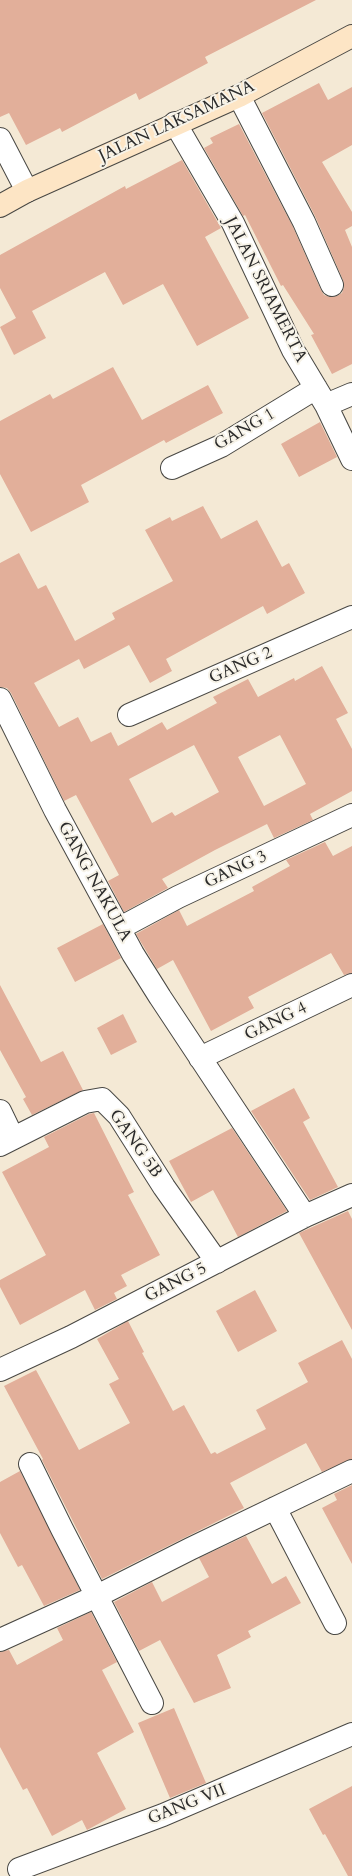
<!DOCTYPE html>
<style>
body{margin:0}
canvas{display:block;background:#f4e9d5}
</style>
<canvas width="352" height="1876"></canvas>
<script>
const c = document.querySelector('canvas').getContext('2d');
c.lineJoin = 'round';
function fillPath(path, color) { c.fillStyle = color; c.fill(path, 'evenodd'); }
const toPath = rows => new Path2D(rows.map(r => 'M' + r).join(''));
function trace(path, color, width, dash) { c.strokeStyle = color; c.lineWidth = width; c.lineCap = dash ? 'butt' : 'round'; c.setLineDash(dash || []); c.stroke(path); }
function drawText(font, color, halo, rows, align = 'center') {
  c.font = font + ' Cardo,serif'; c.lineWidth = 4; c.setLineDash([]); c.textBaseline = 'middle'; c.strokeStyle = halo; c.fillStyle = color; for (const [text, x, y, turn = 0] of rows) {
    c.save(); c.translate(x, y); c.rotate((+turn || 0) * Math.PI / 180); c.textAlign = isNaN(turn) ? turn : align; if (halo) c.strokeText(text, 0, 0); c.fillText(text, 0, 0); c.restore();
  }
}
const building = toPath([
 [0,0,316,0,205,57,208,63,139,100,136,93,62,132,60,128,26,145,9,113,0,117],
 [319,83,328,100,352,87,352,145,322,162,352,212,352,226,345,230,352,247,352,364,332,374,311,335,314,334,283,285,281,286,245,215,243,216,204,148,213,143,210,138,239,124,293,227,321,290,324,295,330,297,337,296,342,293,344,287,343,280,315,216,262,113],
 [182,160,221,228,205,237,249,318,197,346,163,284,123,305,105,272,32,311,46,338,14,355,0,327,16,318,0,288,0,255,125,186,126,189],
 [113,367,142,420,208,385,223,413,166,443,164,440,81,485,89,502,31,532,0,474,0,421,50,394,53,399],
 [320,422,337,457,299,477,281,444],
 [203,506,221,539,257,520,282,567,289,563,305,593,267,614,263,606,166,659,172,671,150,683,129,645,84,669,79,659,34,683,59,727,78,717,91,742,111,732,118,746,162,722,167,730,217,703,213,697,248,679,258,697,294,678,295,681,322,666,348,713,336,719,352,749,352,791,310,814,313,820,274,838,267,824,215,850,162,879,168,888,124,912,108,881,119,875,76,795,64,801,11,693,7,688,0,687,0,563,19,553,38,589,46,585,75,641,115,619,112,613,173,581,145,530,170,517,172,521],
 [280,735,306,784,264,806,238,757],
 [194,745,219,792,175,816,172,812,152,823,129,779],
 [325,842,333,856,352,846,352,973,344,975,331,953,248,997,254,1008,211,1031,173,960,157,969,136,934,179,910,187,926,254,891,252,887,290,866,286,860],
 [103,924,121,958,75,982,57,948],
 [0,985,41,1062,63,1051,83,1090,32,1115,23,1099,26,1097,0,1050],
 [123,1014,137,1042,111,1055,97,1028],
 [294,1088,310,1118,303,1122,338,1187,310,1200,251,1111],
 [94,1113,134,1192,128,1195,160,1255,121,1275,127,1286,114,1293,117,1299,95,1310,85,1290,20,1325,0,1287,0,1280,46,1255,2,1172,49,1147,44,1137,89,1114],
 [232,1128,287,1211,238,1237,213,1190,191,1202,169,1161],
 [348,1211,352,1219,352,1330,299,1233],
 [255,1290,277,1331,238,1352,216,1311],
 [128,1321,144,1352,142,1353,173,1411,184,1405,211,1454,215,1452,217,1454,266,1429,256,1410,308,1382,298,1363,342,1340,352,1359,352,1459,322,1472,306,1443,230,1483,244,1508,102,1579,42,1460,43,1459,4,1386,36,1370,79,1450,130,1423,109,1384,119,1379,97,1339],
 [20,1471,80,1590,44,1606,22,1565,18,1567,0,1533,0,1482],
 [352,1485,352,1564,322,1508,337,1500,334,1494],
 [246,1536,272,1584,286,1576,301,1603,248,1631,251,1637,217,1655,231,1688,194,1703,160,1640,139,1651,114,1602,152,1582,162,1602,209,1577,199,1558],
 [91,1612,117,1662,102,1670,134,1732,97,1753,126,1809,87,1830,82,1820,52,1836,27,1788,23,1790,0,1747,0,1652,9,1650,17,1665,63,1640,57,1628],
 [174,1708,206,1783,170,1798,138,1723],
 [352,1786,352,1876,348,1876,325,1834,323,1835,309,1809]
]);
const street = toPath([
 [239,96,304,222,332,285],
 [175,123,233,223,293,350,326,405,352,459],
 [0,139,27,191],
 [326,405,352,394],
 [172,468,221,446,316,388],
 [0,699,55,810,133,954,160,997,305,1216],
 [129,715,352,617],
 [120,928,178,897,352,815],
 [200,1058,352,985],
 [0,1111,13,1138],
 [0,1145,85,1102,102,1099,119,1116,164,1187,217,1262],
 [0,1370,71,1337,305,1216,352,1195],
 [30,1464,62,1529,152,1703],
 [275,1508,335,1623],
 [0,1640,97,1596,190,1549,352,1471],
 [19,1869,163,1815,352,1734]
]);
const secondary = toPath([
 [0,206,27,191,239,96,352,36]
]);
const streetNames = [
 ["JALAN LAKSAMANA",177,122,-25],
 ["JALAN SRIAMERTA",265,290,63],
 ["GANG 1",245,430,-30],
 ["GANG 2",241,666,-24],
 ["GANG 3",236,870,-25],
 ["GANG NAKULA",94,882,61],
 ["GANG 4",276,1022,-26],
 ["GANG 5B",135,1144,55],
 ["GANG 5",176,1283,-27],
 ["GANG VII",187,1805,-22]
];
fillPath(building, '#e2af9a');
trace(street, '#494844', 24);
trace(secondary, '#494844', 24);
trace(street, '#fff', 22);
trace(secondary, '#fde5c5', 22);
drawText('17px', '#2b2b2b', '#f7f3e8', streetNames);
</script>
